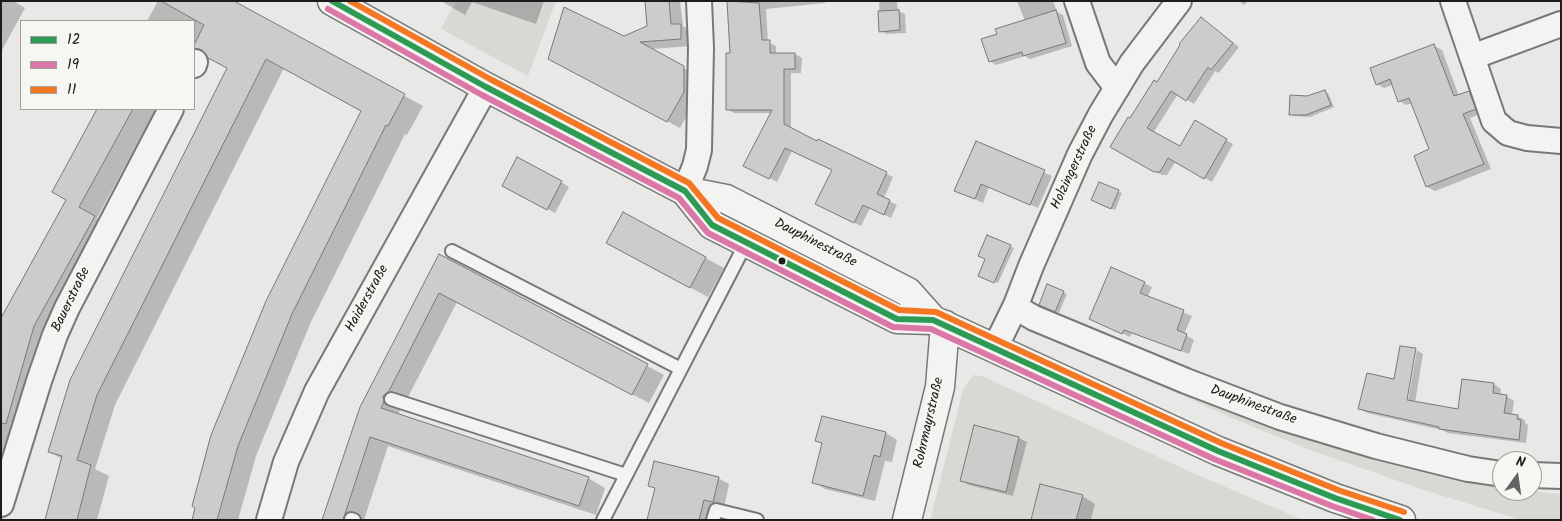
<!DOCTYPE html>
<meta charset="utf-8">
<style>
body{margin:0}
#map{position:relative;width:1562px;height:521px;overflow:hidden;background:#e8e8e6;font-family:Kalam,sans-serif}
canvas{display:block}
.frame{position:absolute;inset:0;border:2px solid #1c1c1c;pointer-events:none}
.legend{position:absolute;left:20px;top:20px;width:175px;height:90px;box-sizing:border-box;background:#f6f6f2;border:1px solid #9f9f9c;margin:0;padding:6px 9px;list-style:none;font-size:15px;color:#1c1c1c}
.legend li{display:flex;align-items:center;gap:10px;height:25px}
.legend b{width:25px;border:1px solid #9f9f9c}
.north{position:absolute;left:1492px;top:451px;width:50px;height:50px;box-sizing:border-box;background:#f6f6f2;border:1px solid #9f9f9c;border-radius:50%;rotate:14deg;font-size:14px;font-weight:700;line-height:20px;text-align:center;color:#1c1c1c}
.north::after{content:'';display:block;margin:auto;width:18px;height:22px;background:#636363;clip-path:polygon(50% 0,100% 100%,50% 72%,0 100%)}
</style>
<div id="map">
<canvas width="1562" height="521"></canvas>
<div class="frame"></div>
<ul class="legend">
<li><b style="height:6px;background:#2d9b54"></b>12</li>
<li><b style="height:6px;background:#da77a7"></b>19</li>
<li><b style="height:6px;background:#f47824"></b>11</li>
</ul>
<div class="north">N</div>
</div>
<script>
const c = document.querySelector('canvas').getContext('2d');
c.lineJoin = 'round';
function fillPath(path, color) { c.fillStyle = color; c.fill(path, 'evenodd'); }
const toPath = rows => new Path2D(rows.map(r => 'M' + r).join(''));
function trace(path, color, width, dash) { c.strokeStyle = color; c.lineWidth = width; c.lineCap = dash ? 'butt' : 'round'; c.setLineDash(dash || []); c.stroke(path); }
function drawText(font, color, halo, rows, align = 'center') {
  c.font = font + ' Kalam,sans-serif'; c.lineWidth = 4.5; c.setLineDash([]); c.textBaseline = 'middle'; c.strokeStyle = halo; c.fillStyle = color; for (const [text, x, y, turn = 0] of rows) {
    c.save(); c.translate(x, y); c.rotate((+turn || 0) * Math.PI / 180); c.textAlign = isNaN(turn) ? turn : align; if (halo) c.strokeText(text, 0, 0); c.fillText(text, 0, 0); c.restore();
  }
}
const built = toPath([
 [456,1,556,1,528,76,441,29],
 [1029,323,1380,456,1475,484,1502,488,1502,491,1528,491,1561,494,1561,520,1521,520,1427,491,1307,449,1232,418,1146,379],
 [973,375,982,376,1193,473,1303,520,930,520,963,390]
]);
const shadow = toPath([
 [1,1,14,1,25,8,1,52],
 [158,1,232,1,423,106,407,135,405,134,310,324,256,456,238,520,193,520,362,111,284,68,115,405,95,469,109,476,97,520,47,520,62,459,50,452,228,68,194,49,194,21,147,21],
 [441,1,544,1,536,24,472,2,465,15],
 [647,1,680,1,683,26,693,32,694,46,650,49,696,75,696,100,680,128,563,66,649,26],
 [728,1,825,1,825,3,766,9,768,42,776,46,776,54,795,54,802,58,801,73,791,73,791,129,893,177,884,198,897,205,891,218,870,208,861,226,824,208,833,170,792,151,777,182,745,165,772,113,734,113,727,109,731,55],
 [879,1,897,1,898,11,905,14,906,33,887,34,880,31],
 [1017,1,1053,1,1057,12,1063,15,1072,46,1030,59,1025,56,996,65,990,61,998,35,1025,21],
 [1239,1,1248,1,1244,5],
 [1201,19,1239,47,1219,73,1215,71,1194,104,1178,94,1153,133,1180,148,1195,122,1233,144,1212,182,1176,161,1167,175,1162,175,1112,147,1158,83],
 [1434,46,1442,50,1459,96,1469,92,1476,96,1482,113,1470,118,1491,169,1435,191,1427,187,1415,156,1431,150,1413,103,1406,105,1399,101,1393,85,1384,88,1377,84],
 [1325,91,1328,93,1334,107,1310,117,1294,116,1291,114],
 [99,109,156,109,97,218,112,227,52,337,1,514,1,324,68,200,54,192],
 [976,143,1052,176,1038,208,989,187,983,203,964,194],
 [561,182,569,187,555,213,503,185],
 [1100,183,1122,193,1115,210,1096,202],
 [623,214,724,268,708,297,626,253],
 [988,237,1014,248,998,283,983,277,987,259],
 [439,255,664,375,649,403,457,302,406,401,400,406,399,415,588,478,605,488,596,515,388,446,364,520,324,520],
 [1144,283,1152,287,1147,298,1192,316,1184,334,1194,340,1189,354,1132,333,1130,337,1090,319],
 [1063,292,1067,294,1059,313,1044,306],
 [1401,347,1415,349,1423,354,1415,403,1459,411,1464,380,1494,384,1501,389,1500,396,1506,396,1514,401,1512,415,1517,416,1525,420,1525,423,1528,425,1526,443,1448,433,1442,430,1367,413,1360,409,1368,374,1395,381],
 [1414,350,1417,350,1407,406,1405,406],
 [823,418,886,433,897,440,892,462,885,461,875,501,825,489,814,482,823,445,817,441],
 [975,427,1019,438,1027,442,1013,496,969,485,961,480],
 [718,478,729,484,724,508,711,520,649,520,656,489,650,485],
 [1082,496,1095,504,1091,519,1094,520,1032,520]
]);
const building = toPath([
 [161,1,234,1,405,94,388,126,386,125,292,314,238,446,217,520,192,520,195,508,192,506,211,435,266,301,361,111,266,59,97,395,77,460,91,465,77,520,45,520,62,456,48,452,70,380,227,68,208,58,205,53,200,49,194,49,194,45,204,25,161,1],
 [645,1,669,1,671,24,681,24,681,39,640,42,684,66,684,92,667,122,548,59,564,7,624,36,647,26,645,1],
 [727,1,759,3,762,40,770,40,770,53,795,53,795,69,784,69,784,124,817,141,818,139,887,172,877,194,890,200,884,215,863,205,854,223,815,204,832,170,785,148,769,179,743,166,772,110,726,110,726,53,730,53,727,1],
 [899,10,900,30,879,32,878,11,899,10],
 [1056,10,1066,43,1023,56,1022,52,989,62,981,39,997,34,995,29,1056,10],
 [1201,17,1233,43,1211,70,1208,67,1186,101,1171,91,1147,128,1180,146,1195,120,1227,139,1204,179,1168,158,1160,172,1154,172,1110,147,1128,117,1130,118,1154,80,1157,82,1180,45,1179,44,1201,17],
 [1434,44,1454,96,1469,91,1476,109,1463,114,1484,164,1426,187,1414,156,1429,149,1409,98,1398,102,1390,79,1376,85,1370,68,1434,44],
 [1325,90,1331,105,1306,115,1289,115,1290,95,1307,96,1325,90],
 [97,109,133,109,79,207,95,216,34,326,6,424,1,423,1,318,66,200,52,192,97,109],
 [976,141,1045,170,1030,205,981,184,975,199,954,191,976,141],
 [517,157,562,181,547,210,502,186,517,157],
 [1099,182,1119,190,1111,209,1091,200,1099,182],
 [623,212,706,257,690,288,606,243,623,212],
 [987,235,1011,245,994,283,978,276,985,259,978,256,987,235],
 [439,254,648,364,632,395,439,293,389,391,383,396,384,402,381,408,589,477,579,506,370,437,343,520,322,520,360,407,439,254],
 [1111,267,1145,282,1140,293,1184,310,1177,330,1187,334,1181,351,1124,330,1122,334,1089,319,1111,267],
 [1047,284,1064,291,1055,312,1039,305,1047,284],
 [1400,346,1416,348,1407,400,1458,409,1462,379,1494,383,1493,393,1507,395,1504,413,1518,415,1517,419,1521,420,1519,440,1439,429,1439,427,1358,409,1367,373,1394,379,1400,346],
 [822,416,886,432,880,457,874,455,863,496,812,483,822,443,815,441,822,416],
 [974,425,1019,437,1006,492,960,481,974,425],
 [654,461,719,477,713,502,704,500,699,520,647,520,655,488,648,486,654,461],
 [1040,484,1083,495,1076,520,1031,520,1040,484]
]);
const service = toPath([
 [452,251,681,369],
 [391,399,626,475],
 [351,519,354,520],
 [603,520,746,243],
 [713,520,716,510,757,520]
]);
const minor = toPath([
 [1077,1,1098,63,1117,88],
 [1453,1,1494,121,1508,133,1527,138,1561,141],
 [1472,57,1561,24],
 [194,65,195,62],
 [685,191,695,166,699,150,701,48,699,1],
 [1016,305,1022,311,1034,318,1186,381,1280,417,1376,446,1468,469,1502,474],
 [995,348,1016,305,1031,266,1080,154,1101,114,1132,63,1179,1],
 [1532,475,1561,476],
 [1,504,39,381,55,335,67,308,171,109],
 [269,520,286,462,317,391,486,87]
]);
const tertiary = toPath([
 [907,520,940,387,945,325]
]);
const secondary = toPath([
 [332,1,486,87,685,191,726,199,908,292,933,320],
 [685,191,712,225,897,319,933,320,1218,451,1335,498,1401,520]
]);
const bus1 = toPath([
 [332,1,486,87,685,191,712,225,897,319,933,320,1218,451,1335,498,1400,520]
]);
const bus2 = toPath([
 [328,9,482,95,679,198,708,233,893,327,931,329,1214,459,1332,506,1373,520]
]);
const bus3 = toPath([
 [350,1,490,79,689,183,718,218,899,310,936,312,1221,443,1338,490,1404,512]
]);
const markers = [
 [782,261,4.5,"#1c1c1c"]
];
const streetNames = [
 ["Holzingerstraße",1075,168,-65],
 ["Dauphinestraße",815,244,27],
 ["Haiderstraße",368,299,-61],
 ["Bauerstraße",72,300,-64],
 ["Dauphinestraße",1253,406,20],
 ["Rohrmayrstraße",930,423,-77]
];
fillPath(built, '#d8d8d5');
fillPath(shadow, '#0003');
fillPath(building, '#ccccca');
trace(building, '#787877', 1);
trace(service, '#787877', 16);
trace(minor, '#787877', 28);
trace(tertiary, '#787877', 31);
trace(secondary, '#787877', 31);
trace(service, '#f3f3f1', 12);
trace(minor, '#f3f3f1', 24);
trace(tertiary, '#f3f3f1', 28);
trace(secondary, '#f3f3f1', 28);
trace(bus1, '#2d9b54', 6);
trace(bus2, '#da77a7', 6);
trace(bus3, '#f47824', 6);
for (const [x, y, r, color] of markers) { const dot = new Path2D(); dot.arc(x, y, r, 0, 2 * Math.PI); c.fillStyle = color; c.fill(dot); trace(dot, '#f6f6f2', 2); }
drawText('14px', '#1c1c1c', '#f6f6f2', streetNames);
</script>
